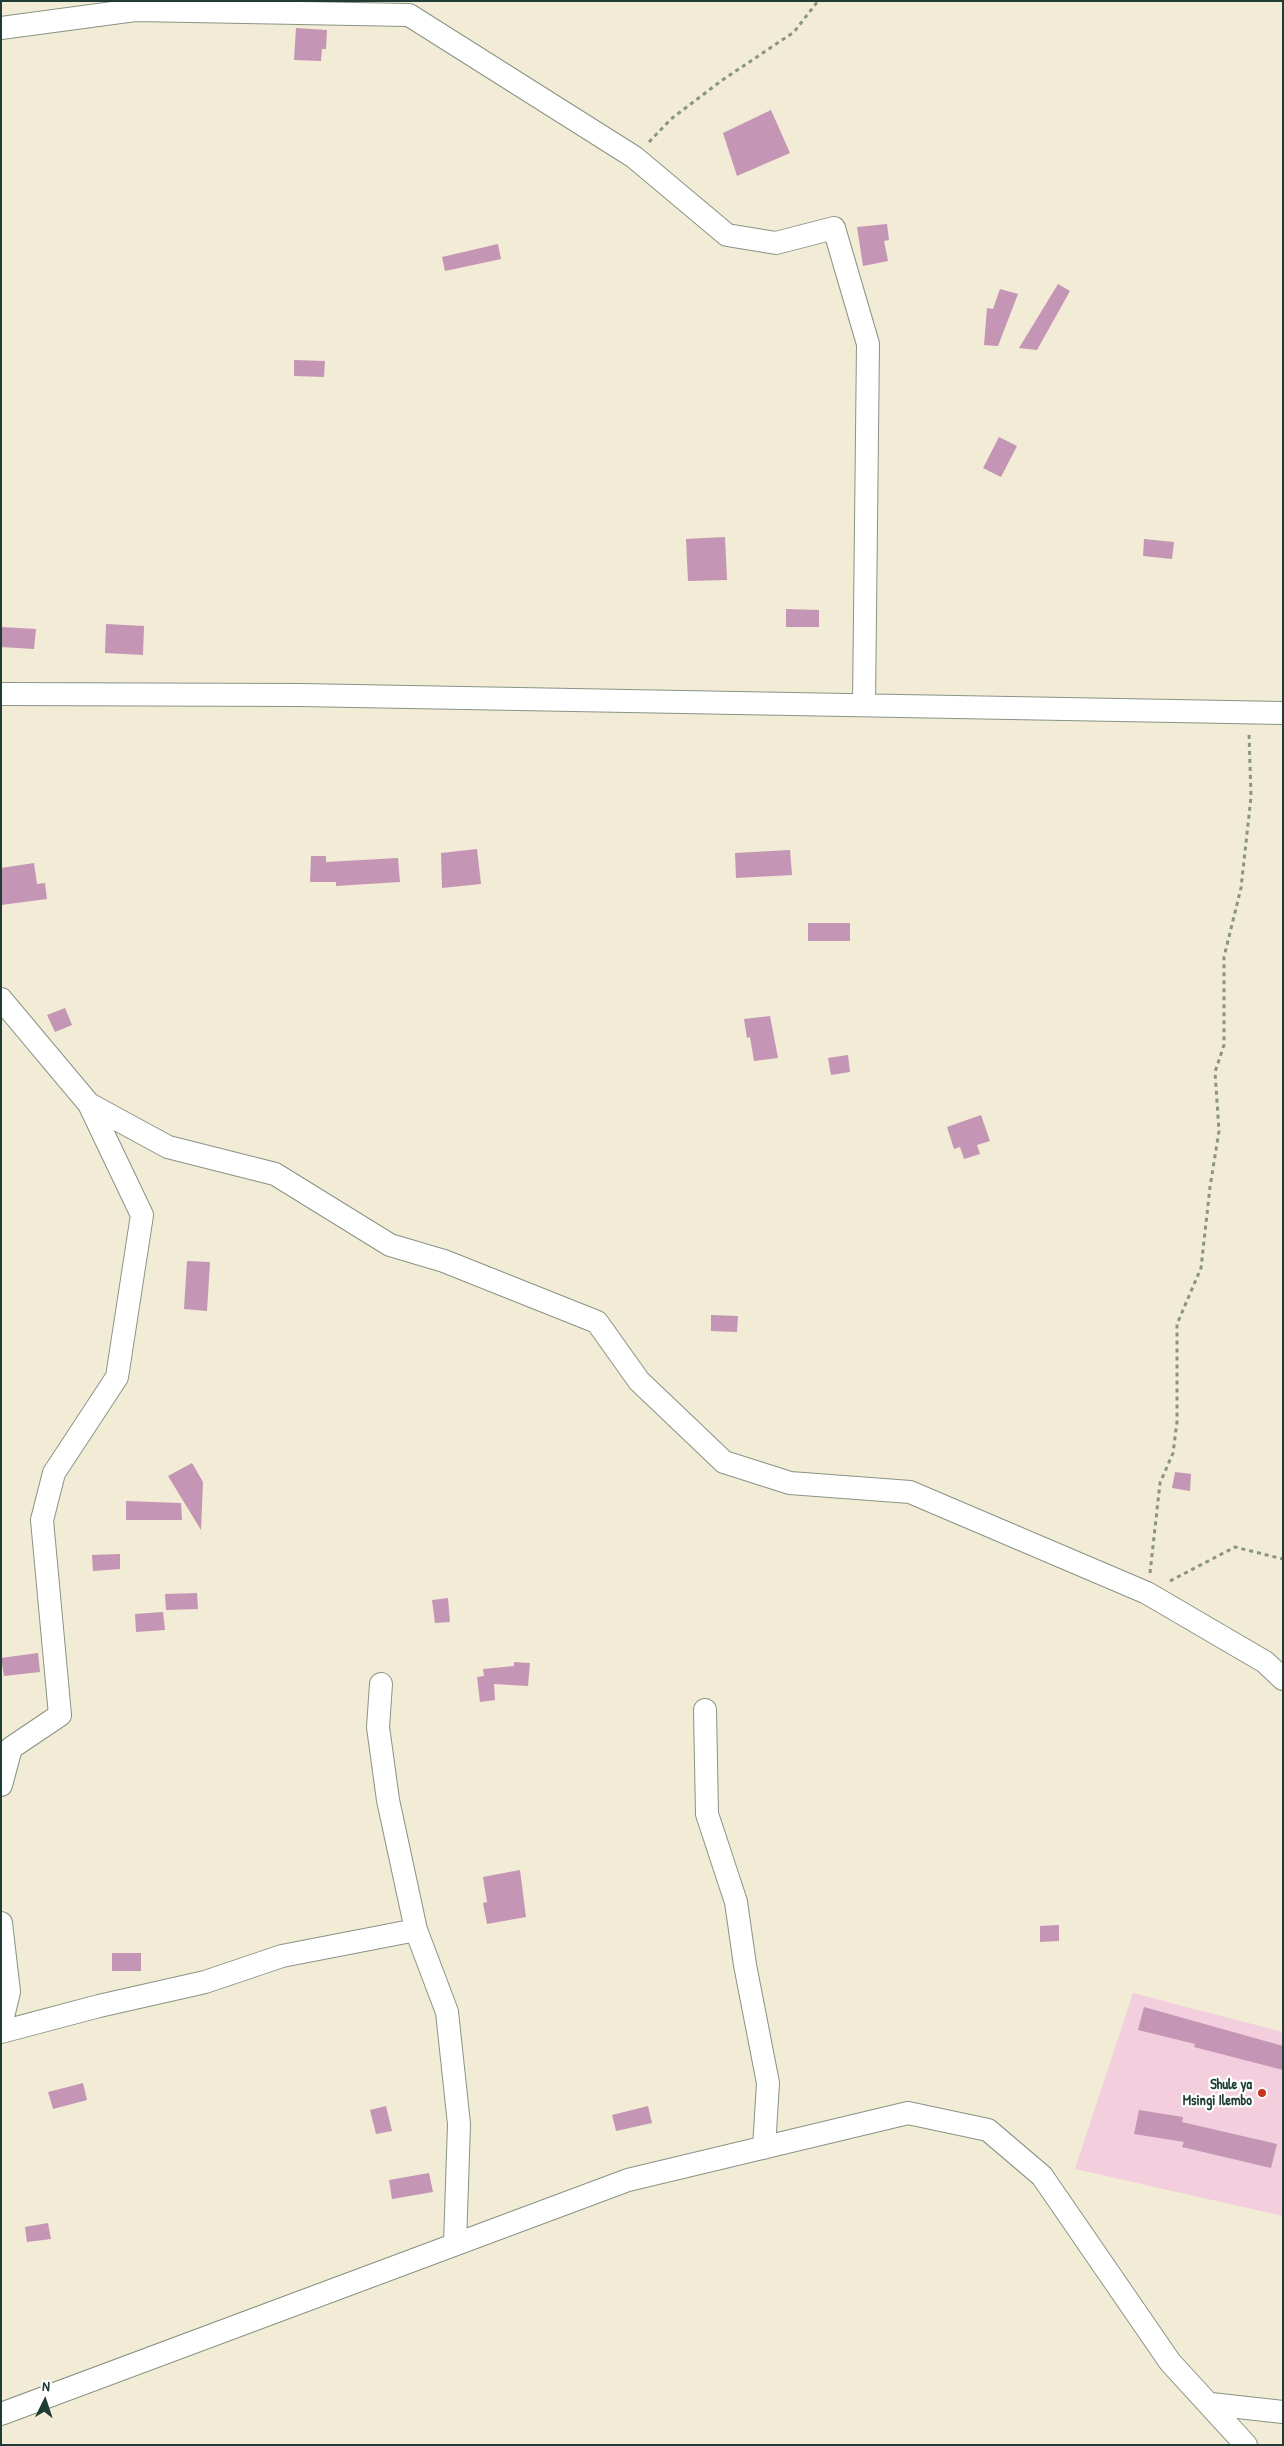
<!DOCTYPE html>
<style>
body{margin:0}
#map{position:relative;width:1284px;height:2446px;overflow:hidden;background:#f2ebd5;font-family:"Patrick Hand",sans-serif}
canvas{display:block}
.frame{position:absolute;inset:0;border:2px solid #1f3d34;pointer-events:none}
.north{position:absolute;left:20px;top:2376px;width:50px;height:50px;-webkit-text-stroke:4px #fff;paint-order:stroke;rotate:4deg;font-size:14px;font-weight:700;line-height:20px;text-align:center;color:#1f3d34}
.north::after{content:'';display:block;margin:auto;width:18px;height:22px;background:#1f3d34;clip-path:polygon(50% 0,100% 100%,50% 72%,0 100%)}
</style>
<div id="map">
<canvas width="1284" height="2446"></canvas>
<div class="frame"></div>
<div class="north">N</div>
</div>
<script>
const c = document.querySelector('canvas').getContext('2d');
c.lineJoin = 'round';
function fillPath(path, color) { c.fillStyle = color; c.fill(path, 'evenodd'); }
const toPath = rows => new Path2D(rows.map(r => 'M' + r).join(''));
function trace(path, color, width, dash) { c.strokeStyle = color; c.lineWidth = width; c.lineCap = dash ? 'butt' : 'round'; c.setLineDash(dash || []); c.stroke(path); }
function drawText(font, color, halo, rows, align = 'center') {
  c.font = font + ' "Patrick Hand",sans-serif'; c.lineWidth = 4.5; c.setLineDash([]); c.textBaseline = 'middle'; c.strokeStyle = halo; c.fillStyle = color; for (const [text, x, y, turn = 0] of rows) {
    c.save(); c.translate(x, y); c.rotate((+turn || 0) * Math.PI / 180); c.textAlign = isNaN(turn) ? turn : align; if (halo) c.strokeText(text, 0, 0); c.fillText(text, 0, 0); c.restore();
  }
}
const built = toPath([
 [1133,1993,1283,2032,1283,2216,1075,2169]
]);
const building = toPath([
 [296,28,327,30,326,49,322,49,321,61,294,60],
 [771,110,790,153,737,176,723,133],
 [887,224,889,240,884,241,888,261,863,266,857,227],
 [498,244,501,259,445,271,442,257],
 [1058,284,1070,291,1037,350,1019,348],
 [1000,289,1018,294,998,346,984,345,987,308,993,309],
 [294,360,325,361,324,377,294,376],
 [999,437,1017,446,1001,477,983,468],
 [725,537,727,580,688,581,686,539],
 [1144,539,1174,542,1172,559,1143,556],
 [786,609,819,610,819,627,786,627],
 [106,624,144,626,143,655,105,653],
 [1,627,36,629,34,649,1,647],
 [477,849,481,884,442,888,441,853],
 [790,850,792,875,736,878,735,853],
 [311,856,326,856,326,862,398,858,400,882,336,886,336,882,310,882],
 [34,863,37,884,45,883,47,899,1,905,1,868],
 [808,923,850,923,850,941,808,941],
 [65,1008,72,1025,55,1032,47,1015],
 [770,1016,778,1058,754,1061,750,1037,747,1038,744,1019],
 [848,1055,850,1072,831,1075,828,1058],
 [981,1115,990,1141,977,1145,980,1154,964,1159,960,1147,954,1149,947,1127],
 [187,1261,210,1262,207,1311,184,1309],
 [711,1315,738,1316,737,1332,711,1331],
 [192,1463,203,1482,201,1530,168,1476],
 [1175,1472,1191,1474,1190,1491,1172,1488],
 [126,1501,181,1503,182,1520,126,1520],
 [120,1554,120,1569,93,1571,92,1555],
 [197,1593,198,1609,166,1610,165,1594],
 [448,1598,450,1622,435,1623,432,1600],
 [163,1612,165,1630,136,1632,135,1614],
 [38,1653,40,1672,4,1676,1,1658],
 [514,1662,530,1663,528,1686,494,1684,495,1700,480,1702,477,1677,484,1676,483,1669,514,1666],
 [520,1870,526,1917,487,1924,483,1903,487,1902,483,1877],
 [1059,1925,1059,1941,1040,1942,1040,1926],
 [112,1953,141,1953,141,1971,112,1971],
 [1144,2007,1283,2046,1283,2070,1194,2047,1195,2044,1138,2030],
 [83,2083,87,2100,53,2109,48,2092],
 [386,2106,392,2131,376,2134,370,2110],
 [648,2106,652,2123,616,2131,612,2115],
 [1139,2110,1183,2117,1182,2122,1277,2144,1271,2168,1182,2147,1184,2142,1134,2134],
 [429,2173,433,2192,392,2199,389,2180],
 [48,2223,51,2239,27,2242,25,2227]
]);
const path = toPath([
 [649,142,671,119,721,81,794,32,818,1],
 [1150,1573,1160,1483,1173,1453,1177,1422,1177,1324,1201,1268,1210,1187,1219,1131,1215,1072,1224,1045,1224,957,1241,888,1251,797,1249,733],
 [1170,1581,1235,1547,1283,1559]
]);
const minor = toPath([
 [1,28,135,10,409,15,634,157,727,235,776,243,834,228,868,344,864,704],
 [1,694,300,695,1283,713],
 [1,999,89,1104,168,1147,275,1174,390,1245,444,1261,597,1322,639,1381,724,1462,790,1483,910,1492,1147,1593,1265,1662,1283,1679],
 [381,1684,378,1727,388,1800,416,1930,447,2012,459,2124,455,2244],
 [705,1710,707,1814,736,1902,745,1965,768,2083,764,2148],
 [1,1785,11,1748,60,1715,42,1520,54,1473,117,1377,142,1215,89,1104],
 [1,1923,9,1992,1,2025],
 [1,2032,99,2006,205,1982,282,1956,416,1930],
 [1211,2404,1283,2412],
 [1,2414,628,2180,908,2113,988,2130,1042,2176,1170,2362,1246,2445]
]);
const markers = [
 [1262,2093,5,"#c8321e"]
];
const poiNames = [
 ["Shule ya",1252,2085],
 ["Msingi Ilembo",1252,2101]
];
fillPath(built, '#f3cfde');
fillPath(building, '#c495b4');
trace(minor, '#889484', 24);
trace(path, '#889484', 3, [4, 4]);
trace(minor, '#fff', 22);
for (const [x, y, r, color] of markers) { const dot = new Path2D(); dot.arc(x, y, r, 0, 2 * Math.PI); c.fillStyle = color; c.fill(dot); trace(dot, '#fff', 2); }
drawText('bold 14px', '#1f3d34', '#fff', poiNames, 'right');
</script>
